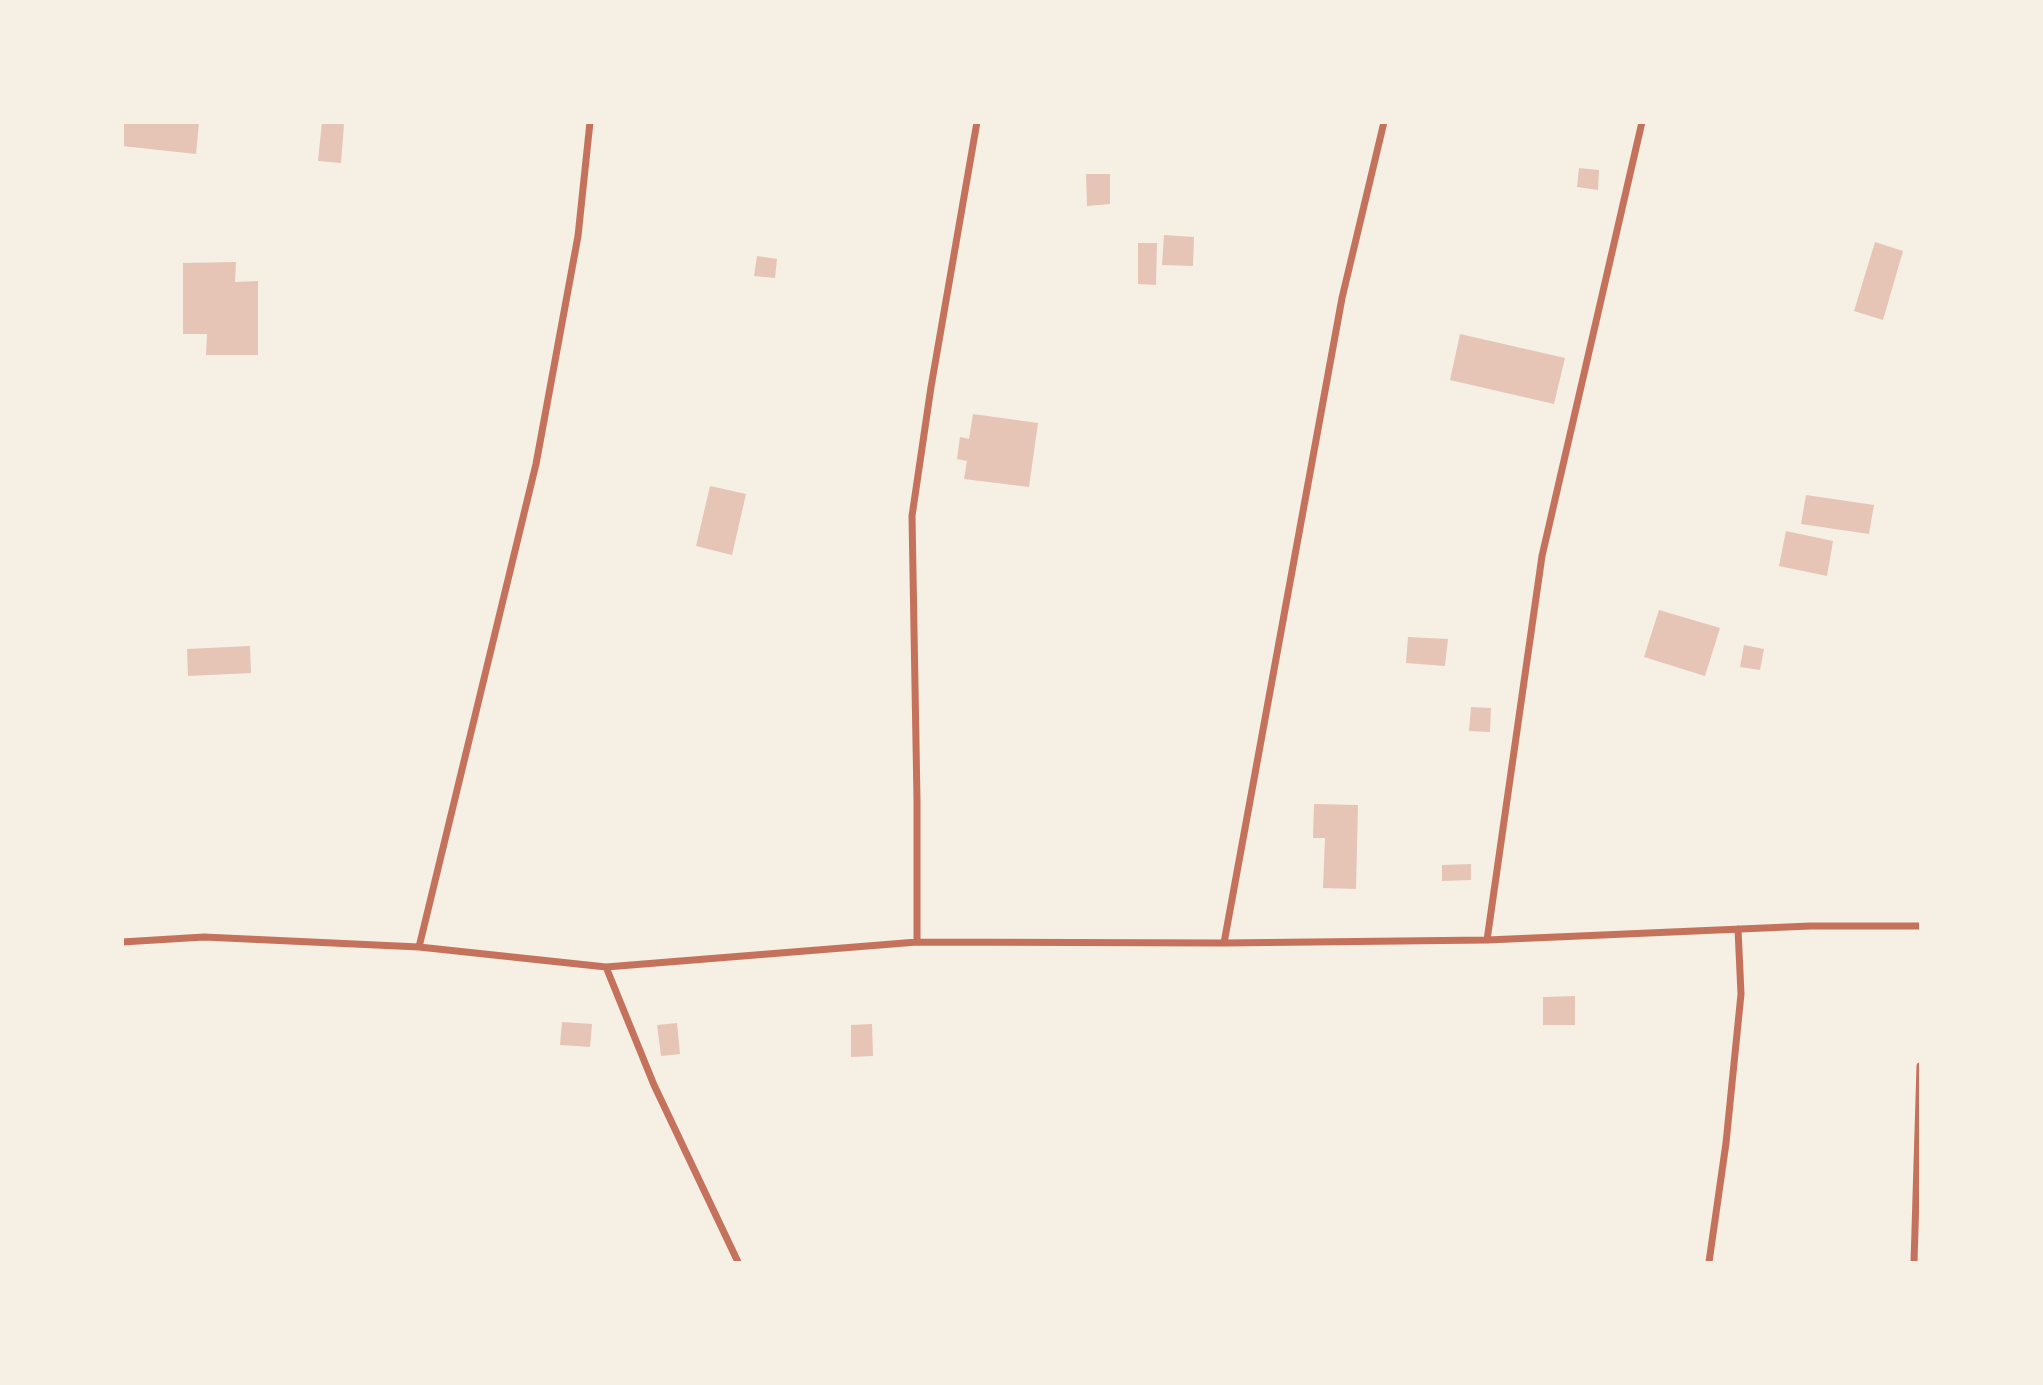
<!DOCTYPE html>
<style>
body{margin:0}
#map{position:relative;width:2043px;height:1385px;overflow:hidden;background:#f6efe4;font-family:"PT Sans",sans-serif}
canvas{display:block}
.frame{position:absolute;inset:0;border:124px solid #f6efe4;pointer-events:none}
</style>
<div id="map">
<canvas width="2043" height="1385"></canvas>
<div class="frame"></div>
</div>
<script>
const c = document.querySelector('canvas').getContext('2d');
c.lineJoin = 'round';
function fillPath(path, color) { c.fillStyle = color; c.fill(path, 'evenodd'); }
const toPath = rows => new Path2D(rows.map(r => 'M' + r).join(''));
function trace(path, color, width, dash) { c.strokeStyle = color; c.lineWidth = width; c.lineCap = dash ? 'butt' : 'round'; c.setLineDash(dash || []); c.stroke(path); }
const building = toPath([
 [124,122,199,122,196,154,122,146],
 [322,122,344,124,341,163,318,161],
 [1579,168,1599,170,1598,190,1577,187],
 [1086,174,1110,174,1110,204,1087,206],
 [1164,235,1194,237,1193,266,1162,265],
 [1875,242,1903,251,1883,320,1854,311],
 [1138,243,1157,243,1156,285,1138,284],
 [757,256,777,259,775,278,754,276],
 [236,262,235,282,258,281,258,355,206,355,207,334,183,334,183,263],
 [1460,334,1565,358,1554,404,1450,380],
 [973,414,1038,423,1029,487,964,479,967,461,957,459,960,437,969,439],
 [710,486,746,494,732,555,696,546],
 [1806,495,1874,505,1869,534,1801,524],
 [1786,531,1833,541,1827,576,1779,566],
 [1659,610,1720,628,1705,676,1644,657],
 [1408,637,1448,639,1445,666,1406,663],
 [1744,645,1764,649,1760,670,1740,667],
 [250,646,251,673,188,676,187,649],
 [1471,707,1491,708,1490,732,1469,731],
 [1314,804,1358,805,1356,889,1323,888,1325,838,1313,838],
 [1471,864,1471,880,1442,881,1442,865],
 [1575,996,1575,1025,1543,1025,1543,997],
 [562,1022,592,1024,590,1047,560,1045],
 [677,1023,680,1054,661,1056,657,1025],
 [872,1024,873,1056,851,1057,851,1025]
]);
const minor = toPath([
 [1487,940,1542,556,1642,122],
 [122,942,204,937,419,947,606,967,917,942,1224,943,1487,940,1810,926,1920,926],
 [917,942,917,800,912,516,931,387,977,122],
 [1224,943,1342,298,1384,122],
 [419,947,536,464,578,236,590,122],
 [606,967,654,1085,738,1262],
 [1709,1262,1726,1143,1741,994,1738,929],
 [1914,1262,1920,1066]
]);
fillPath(building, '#e6c5b7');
trace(minor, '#c5725c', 7);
</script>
